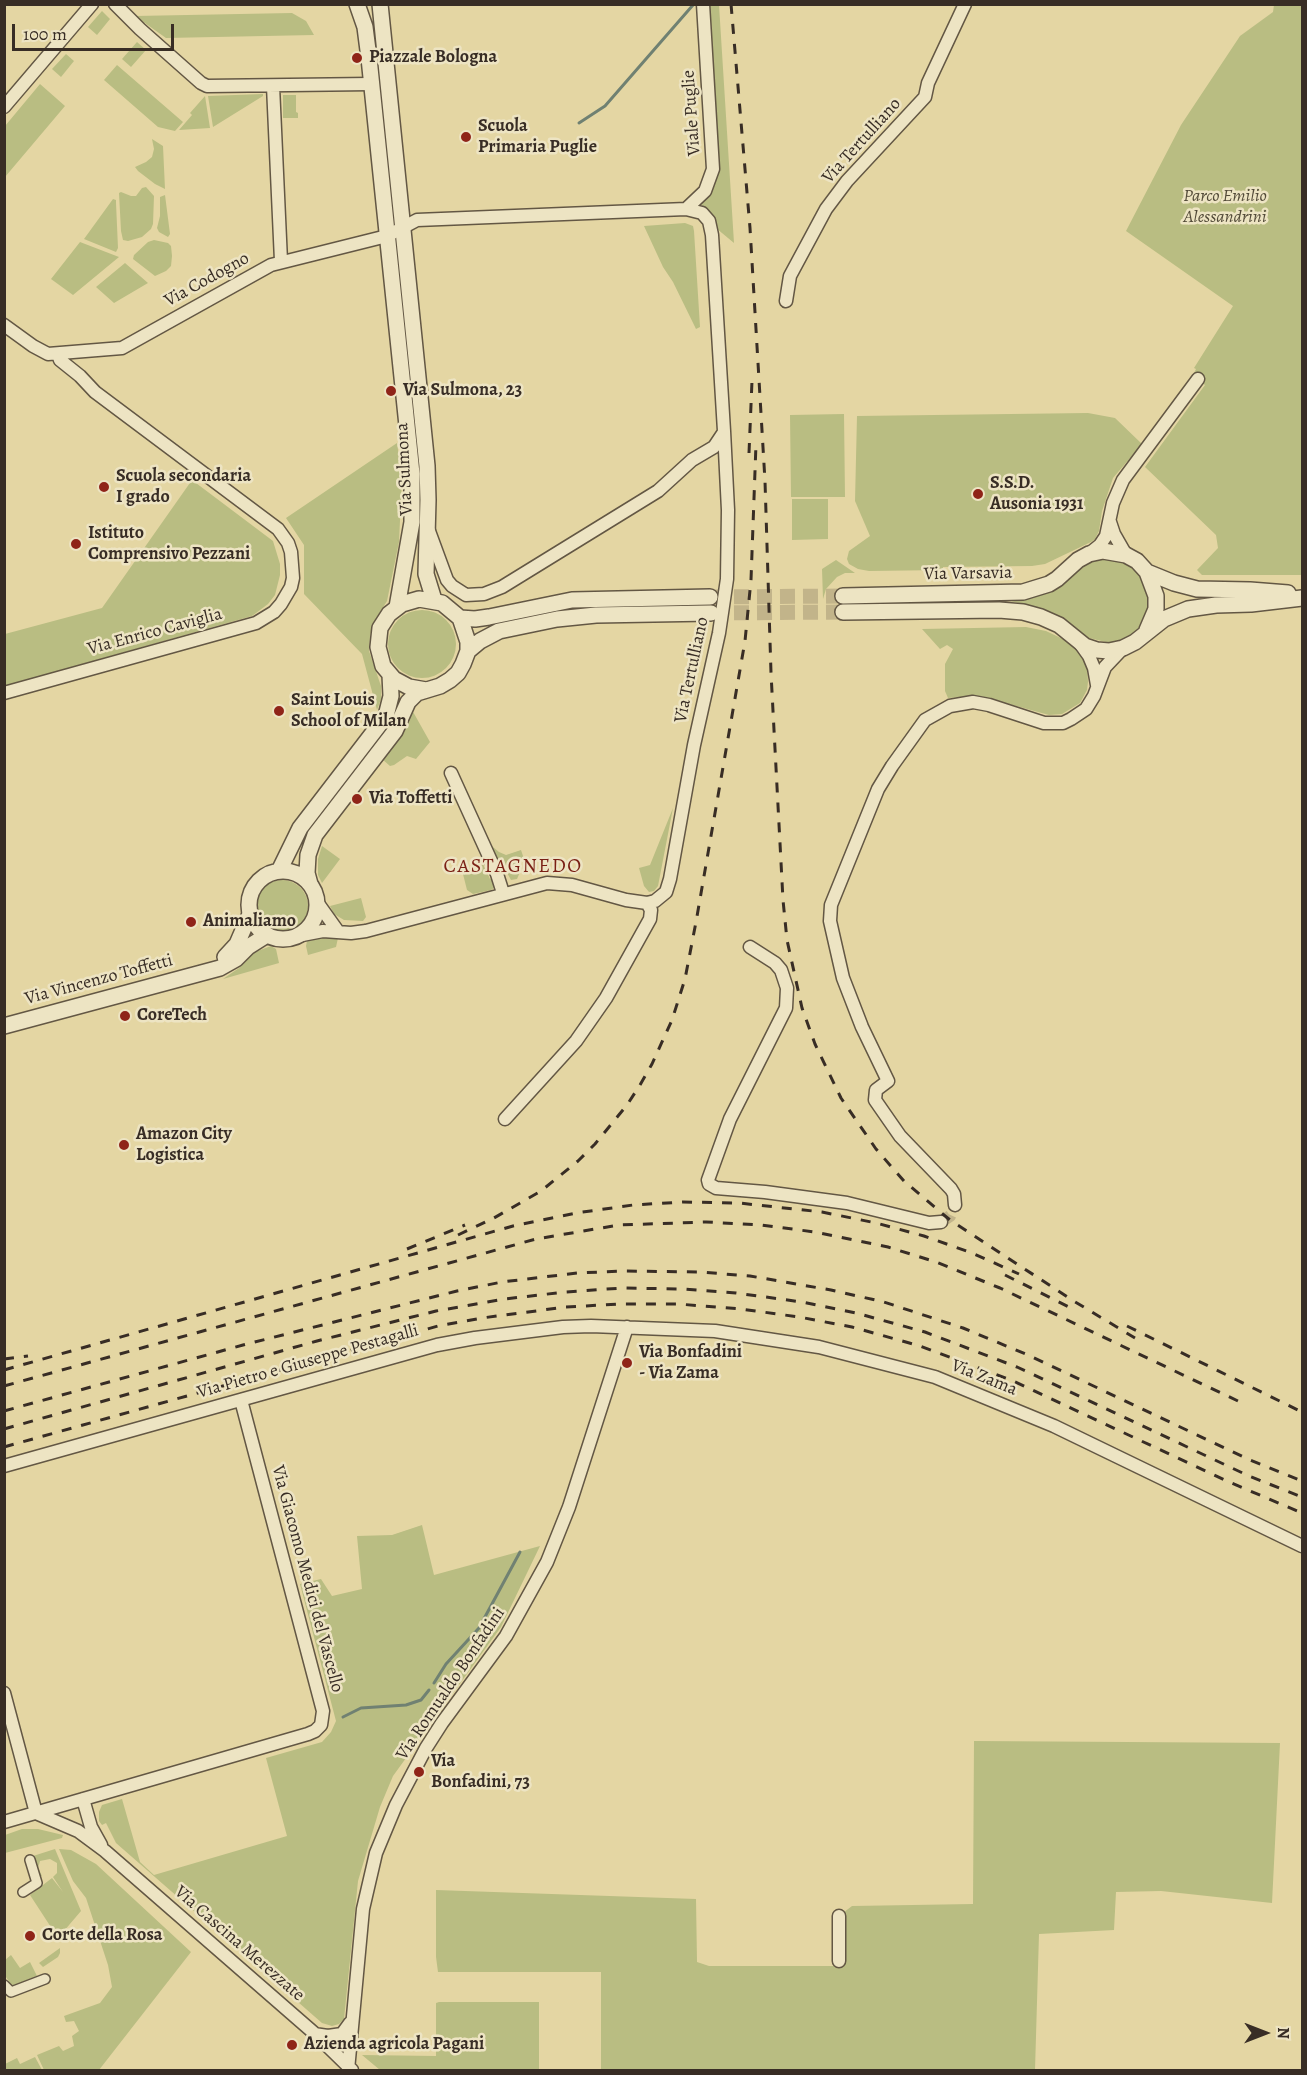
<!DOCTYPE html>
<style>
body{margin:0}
#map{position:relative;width:1307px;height:2075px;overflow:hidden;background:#e4d6a3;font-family:Alegreya,serif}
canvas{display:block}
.frame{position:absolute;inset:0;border:6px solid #382d25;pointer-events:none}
.north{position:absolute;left:1235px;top:2003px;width:60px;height:60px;-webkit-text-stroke:4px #ede4c3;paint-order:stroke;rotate:90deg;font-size:16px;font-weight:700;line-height:24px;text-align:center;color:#382d25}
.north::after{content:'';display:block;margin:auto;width:21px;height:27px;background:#382d25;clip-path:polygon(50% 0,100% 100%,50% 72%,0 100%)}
.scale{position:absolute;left:12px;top:24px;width:162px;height:27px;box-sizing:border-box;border:3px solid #382d25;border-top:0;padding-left:8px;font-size:18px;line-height:21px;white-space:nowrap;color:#382d25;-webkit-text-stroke:4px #ede4c3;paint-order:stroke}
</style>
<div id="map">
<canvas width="1307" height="2075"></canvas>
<div class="frame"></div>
<div class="north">N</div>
<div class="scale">100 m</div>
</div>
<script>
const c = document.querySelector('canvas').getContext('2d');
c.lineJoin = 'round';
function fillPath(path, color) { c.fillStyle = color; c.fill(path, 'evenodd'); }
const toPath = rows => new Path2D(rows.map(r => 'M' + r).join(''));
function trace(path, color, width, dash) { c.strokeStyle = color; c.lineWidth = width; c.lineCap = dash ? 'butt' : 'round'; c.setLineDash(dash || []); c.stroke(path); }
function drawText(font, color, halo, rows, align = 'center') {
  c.font = font + ' Alegreya,serif'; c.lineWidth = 5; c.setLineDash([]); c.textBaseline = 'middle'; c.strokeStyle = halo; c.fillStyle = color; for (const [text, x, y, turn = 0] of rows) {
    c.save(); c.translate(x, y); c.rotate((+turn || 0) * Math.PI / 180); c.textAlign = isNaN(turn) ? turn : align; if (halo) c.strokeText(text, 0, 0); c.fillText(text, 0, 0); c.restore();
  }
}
const green = toPath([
 [707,5,719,5,734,243,716,228,712,215,699,202,709,192],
 [1274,5,1302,5,1302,575,1202,575,1197,570,1218,548,1216,535,1145,467,1205,385,1193,375,1196,369,1194,368,1233,306,1126,231,1181,125,1240,36,1273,12],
 [102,11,110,19,97,35,88,27],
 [292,13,306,21,314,35,166,38,135,16],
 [137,42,146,50,131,67,122,59],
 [66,54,74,61,61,77,52,69],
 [117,65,183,122,175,131,158,127,104,80],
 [40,84,65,106,5,177,5,126],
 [263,94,263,96,213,127,208,96],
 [283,95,296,95,296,112,298,113,298,118,283,118],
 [205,96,210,128,179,130,192,115,190,113],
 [152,139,163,146,165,189,155,184,138,171,135,167,146,162,152,157,154,149],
 [146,187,154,196,153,224,151,229,142,237,128,241,123,240,121,231,119,193,121,192,131,196,136,196,142,188],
 [165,195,170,234,168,237,159,232,157,228,160,216,160,197],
 [113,199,116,200,116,203,118,248,116,252,84,239],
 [685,223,693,226,694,231,700,327,696,329,673,282,663,267,644,226],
 [154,240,168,243,171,246,172,256,171,266,166,271,155,276,133,259,134,255,148,242],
 [80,242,119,257,73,295,51,279],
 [125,263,148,283,114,303,96,287],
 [1088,413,1115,418,1142,444,1113,478,1102,511,1099,531,1095,539,1091,542,1045,564,1032,566,943,567,943,570,869,571,858,569,849,564,847,559,849,551,870,536,855,501,857,416],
 [844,414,845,497,791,497,790,415],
 [397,443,402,478,399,542,387,601,372,625,370,637,369,651,381,686,381,699,377,710,362,654,304,594,304,545,286,518],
 [192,480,273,541,280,564,280,575,275,595,268,604,252,616,5,686,5,634,102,608],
 [792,499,828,499,828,539,792,540],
 [1105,558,1117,559,1134,567,1147,583,1150,608,1141,628,1132,635,1122,641,1110,643,1089,638,1054,614,1038,608,1011,601,1039,594,1054,588,1067,580,1084,566,1093,561],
 [836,560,855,573,845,573,837,577,826,589,823,599,822,569],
 '388 644a34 34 0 1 1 68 0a34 34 0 1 1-68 0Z',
 [1026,627,1046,631,1065,640,1083,656,1087,664,1088,682,1087,690,1080,703,1062,714,1049,715,980,696,948,698,945,691,945,664,953,649,947,645,940,649,922,629],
 [412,710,430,742,416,759,407,756,394,765,390,766,382,759],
 [673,808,658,886,654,891,649,892,644,886,639,868,650,865],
 [488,843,499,852,506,855,521,850,524,859,520,860,520,872,517,879,511,880,504,867,500,869],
 [322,846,340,859,322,883,318,875,318,859],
 [483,864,490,879,494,878,494,888,491,890,473,894,467,890,462,870],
 '256 906a26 26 0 1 1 52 0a26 26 0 1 1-52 0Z',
 [361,898,366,917,363,921,344,920,334,914,330,906],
 [319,937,338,938,336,947,308,955,306,946,307,941],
 [271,946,276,949,279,963,223,979,239,968,255,952],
 [422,1525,434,1575,540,1546,501,1627,393,1776,380,1807,358,1881,344,2019,339,2024,332,2026,322,2023,116,1843,106,1823,102,1825,99,1821,99,1812,102,1805,122,1799,140,1862,154,1875,287,1836,266,1758,322,1742,331,1732,336,1721,300,1584,321,1579,332,1596,362,1589,357,1536,392,1535],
 [974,1741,1280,1743,1272,1903,1161,1891,1116,1892,1114,1930,1039,1934,1035,2070,601,2070,601,1972,438,1972,436,1957,436,1890,696,1899,697,1962,709,1966,833,1966,839,1961,839,1916,852,1906,973,1904],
 [22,1829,38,1829,63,1835,62,1838,5,1853,5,1835],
 [55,1849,81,1911,58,1938,30,1895,52,1878,63,1892,53,1877,57,1873,57,1863,50,1859,40,1861,38,1868,42,1876,39,1877,33,1856],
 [59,1849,71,1850,96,1864,191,1952,99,2070,44,2070,37,2055,59,2046,63,2051,74,2046,72,2036,79,2031,74,2021,66,2022,64,2016,100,2003,112,1987,108,1965,86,1898,73,1881],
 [60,1948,60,1953,58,1957,43,1967,39,1963],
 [11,1955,20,1968,30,1962,37,1976,12,1986,4,1974,5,1960],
 [439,2002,539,2002,539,2070,380,2070,362,2055,436,2056,436,2003],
 [35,2057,42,2070,5,2070,5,2064,17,2058,20,2064]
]);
const stream = toPath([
 [579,123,605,106,693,5],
 [434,1683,446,1664,479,1628,520,1552],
 [343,1717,361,1708,406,1705,421,1700,429,1690]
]);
const minorTunnel = toPath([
 [941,1222,950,1216,955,1205]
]);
const tertiaryTunnel = toPath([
 [711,597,843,596],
 [711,613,843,612]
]);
const pedestrian = toPath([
 [23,1892,37,1883,30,1860],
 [4,1985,11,1992,45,1979]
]);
const minor = toPath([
 [115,4,140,29,201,83,207,86,371,84],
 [273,86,281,261],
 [4,107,92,4],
 [686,209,705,191,713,169,703,4],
 [786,301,790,276,826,209,847,181,925,97,928,83,965,4],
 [4,325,33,346,48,354,122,348,271,265,387,236,417,220,686,209,702,213,709,221,712,235,724,431,728,510,727,579,719,633,694,745,670,879,666,892,655,901,647,903,626,900,572,885,547,883,366,931,351,933,323,931,297,936],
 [1110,522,1114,534,1126,555],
 [429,531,447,580,452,586,466,595,484,594,502,587,658,491,692,460,714,447,724,432],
 [1090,553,1100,545,1106,536,1113,503,1123,480,1198,379],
 [1079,642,1089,656,1094,668,1097,685],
 [4,693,256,623,274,612,281,604,291,587,293,578,291,552,288,543,278,529,95,392,80,376,60,360,58,354],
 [451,773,497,874,503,893],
 [317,902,337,930],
 [750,947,775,963,781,970,787,988,786,1008,730,1119,708,1180,709,1184,716,1188,765,1192,847,1203,929,1223,941,1222],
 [505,1119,576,1041,606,998,650,919,651,910,647,903],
 [955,1205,954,1194,951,1189,900,1136,875,1100,876,1090,888,1081,862,1027,843,978,830,921,831,905,878,789,892,766,925,720,950,706,973,702,989,705,1044,723,1063,723,1071,719,1086,709,1094,696,1105,667,1123,648],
 [4,1466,437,1345,475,1338,563,1327,591,1326,715,1331,819,1347,935,1377,1054,1426,1302,1546],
 [4,1693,36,1813],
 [83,1799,91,1827,101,1845],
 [36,1813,78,1831,105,1851,314,2033,352,2070],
 [4,1822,308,1734,315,1731,321,1725,323,1711,241,1400],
 [839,1961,839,1916],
 [314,2034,328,2036,342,2034,350,2023],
 [348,2070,363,1909,376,1853,396,1805,426,1748,442,1723,506,1636,547,1562,569,1507,627,1327]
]);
const tertiary = toPath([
 [357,4,365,27,369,58,412,474,412,522,397,607],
 [380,4,427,466,428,500,426,574,434,600],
 [843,596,1023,592,1049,584,1057,579,1078,560,1089,554,1103,551,1126,555,1137,561,1147,572,1174,583,1197,589,1250,590,1288,593],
 [843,612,999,610,1023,612,1041,617,1059,625,1085,646,1097,650,1109,651,1123,648,1135,642,1164,619,1188,609,1216,605,1251,604,1302,598],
 [460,618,475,619,489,617,572,600,710,597],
 [1147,630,1156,609,1156,596,1147,572],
 [468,651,480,641,499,631,557,619,596,615,711,613],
 '249 905a34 34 0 1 1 68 0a34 34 0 1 1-68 0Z',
 [279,871,300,828,386,716,391,696,390,675],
 [310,884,307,873,308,855,315,835,395,731,408,702,417,693,440,686,450,680,458,673,463,664,468,651,468,642,460,618,442,603,419,599,402,604,389,614,380,628,378,647,383,666,394,679,409,687,426,690],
 [225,957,237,944,250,914],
 [4,1026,220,968,236,959,248,947,267,935]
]);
const rail = toPath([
 [731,4,750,228,765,481,771,673,783,900,787,940,802,1008,815,1044,841,1098,876,1149,904,1181,950,1220,1072,1300,1135,1338],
 [749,453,752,381],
 [458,1235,494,1218,541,1191,578,1161,595,1144,627,1105,640,1085,652,1064,672,1020,685,979,696,922,745,641,751,580,756,444],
 [407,1249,465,1225],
 [1005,1275,1073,1309],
 [1127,1326,1302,1412],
 [4,1359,28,1356],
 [4,1370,513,1226,576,1213,633,1205,683,1202,739,1203,822,1212,876,1223,924,1236,972,1253,1019,1274],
 [4,1386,536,1239,619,1225,706,1222,761,1225,815,1232,888,1247,936,1262,1000,1288,1240,1402],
 [4,1411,243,1345,457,1291,502,1282,577,1273,625,1271,700,1272,750,1276,831,1290,884,1302,963,1328,1028,1355,1250,1460,1302,1481],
 [4,1429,317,1341,436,1311,505,1299,565,1292,622,1288,682,1289,736,1293,802,1302,856,1313,925,1332,1017,1367,1249,1476,1302,1497],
 [4,1447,438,1326,482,1318,566,1307,620,1304,678,1304,741,1309,799,1317,852,1327,920,1346,1011,1380,1229,1482,1302,1513]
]);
const markers = [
 [357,58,6,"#8f2418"],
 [466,137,6,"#8f2418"],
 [391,391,6,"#8f2418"],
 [104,487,6,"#8f2418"],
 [978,494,6,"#8f2418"],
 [76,544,6,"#8f2418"],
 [279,711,6,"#8f2418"],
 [357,799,6,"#8f2418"],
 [191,922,6,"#8f2418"],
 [125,1016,6,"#8f2418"],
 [124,1145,6,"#8f2418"],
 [627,1363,6,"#8f2418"],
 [419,1772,6,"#8f2418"],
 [30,1936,6,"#8f2418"],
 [292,2045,6,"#8f2418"]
];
const poiNames = [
 ["Piazzale Bologna",369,58],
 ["Scuola",478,127],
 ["Primaria Puglie",478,148],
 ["Via Sulmona, 23",403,391],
 ["Scuola secondaria",116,477],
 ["I grado",116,498],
 ["S.S.D.",990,484],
 ["Ausonia 1931",990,505],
 ["Istituto",88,534],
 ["Comprensivo Pezzani",88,555],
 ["Saint Louis",291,701],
 ["School of Milan",291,722],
 ["Via Toffetti",369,799],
 ["Animaliamo",203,922],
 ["CoreTech",137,1016],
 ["Amazon City",136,1135],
 ["Logistica",136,1156],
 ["Via Bonfadini",639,1353],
 ["- Via Zama",639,1374],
 ["Via",431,1762],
 ["Bonfadini, 73",431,1783],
 ["Corte della Rosa",42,1936],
 ["Azienda agricola Pagani",304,2045]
];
const streetNames = [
 ["Viale Puglie",692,113,-94],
 ["Via Tertulliano",862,141,-48],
 ["Via Codogno",207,280,-29],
 ["Via Sulmona",405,469,-93],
 ["Via Varsavia",968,574,-1],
 ["Via Enrico Caviglia",155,632,-15],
 ["Via Tertulliano",692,670,-78],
 ["Via Vincenzo Toffetti",99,980,-15],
 ["Via Pietro e Giuseppe Pestagalli",308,1362,-16],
 ["Via Zama",984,1378,22],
 ["Via Giacomo Medici del Vascello",307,1579,75],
 ["Via Romualdo Bonfadini",451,1684,-56],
 ["Via Cascina Merezzate",239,1944,41]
];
const parkNames = [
 ["Parco Emilio",1225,197],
 ["Alessandrini",1225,218]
];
const neighbourhoodNames = [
 ["CASTAGNEDO",513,867]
];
fillPath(green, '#b9bd82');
trace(stream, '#708172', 3);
trace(minorTunnel, '#c2b48a', 12, [12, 6]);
trace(tertiaryTunnel, '#c2b48a', 15, [15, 8]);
trace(pedestrian, '#635744', 12);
trace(minor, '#635744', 15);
trace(tertiary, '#635744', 18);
trace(pedestrian, '#ede4c3', 9);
trace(minor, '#ede4c3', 12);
trace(tertiary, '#ede4c3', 15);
trace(rail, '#382d25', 3, [10, 10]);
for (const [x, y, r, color] of markers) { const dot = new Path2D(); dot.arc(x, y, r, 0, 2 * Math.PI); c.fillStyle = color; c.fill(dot); trace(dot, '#ede4c3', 2); }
drawText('bold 18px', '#382d25', '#ede4c3', poiNames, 'left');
drawText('18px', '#382d25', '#ede4c3', streetNames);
drawText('italic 18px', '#524a38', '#ede4c3', parkNames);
c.letterSpacing = '1.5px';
drawText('20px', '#7a1f14', '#ede4c3', neighbourhoodNames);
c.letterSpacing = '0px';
</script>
